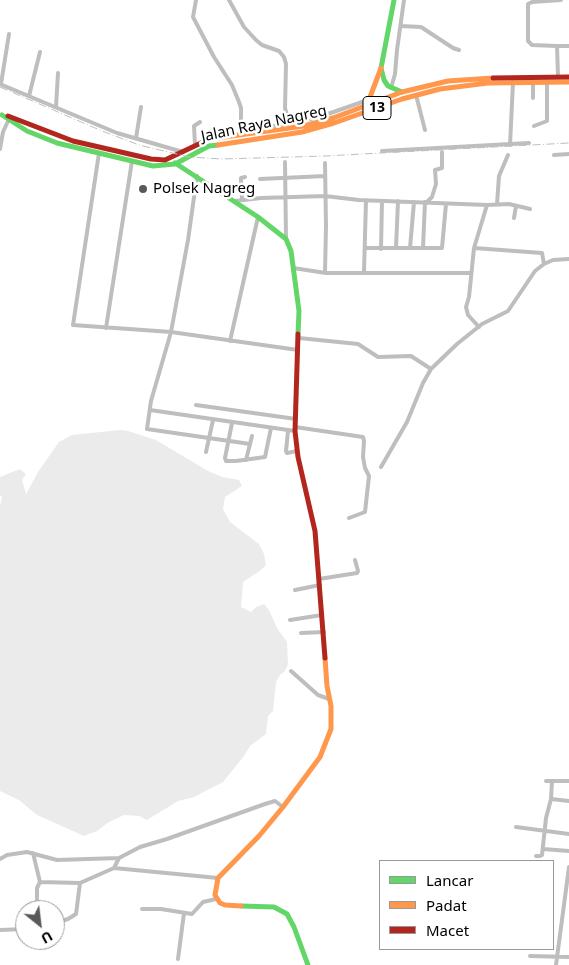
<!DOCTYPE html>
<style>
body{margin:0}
#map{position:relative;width:569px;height:965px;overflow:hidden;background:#fff;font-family:"Noto Sans",sans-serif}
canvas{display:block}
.legend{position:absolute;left:379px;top:860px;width:175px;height:90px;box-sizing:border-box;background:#fff;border:1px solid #999;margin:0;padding:6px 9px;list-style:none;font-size:15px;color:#000}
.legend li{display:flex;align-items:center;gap:10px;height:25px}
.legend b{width:25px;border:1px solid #999}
.north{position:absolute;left:15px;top:900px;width:50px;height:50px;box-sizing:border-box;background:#fff;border:1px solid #999;border-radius:50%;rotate:151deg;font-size:14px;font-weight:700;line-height:20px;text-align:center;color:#000}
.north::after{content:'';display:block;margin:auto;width:18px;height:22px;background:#595959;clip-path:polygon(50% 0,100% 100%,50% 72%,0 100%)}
</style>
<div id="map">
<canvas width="569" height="965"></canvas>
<ul class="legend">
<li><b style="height:6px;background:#63d668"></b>Lancar</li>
<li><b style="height:6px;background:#ff974d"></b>Padat</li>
<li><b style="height:6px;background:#b3261e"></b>Macet</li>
</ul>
<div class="north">U</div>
</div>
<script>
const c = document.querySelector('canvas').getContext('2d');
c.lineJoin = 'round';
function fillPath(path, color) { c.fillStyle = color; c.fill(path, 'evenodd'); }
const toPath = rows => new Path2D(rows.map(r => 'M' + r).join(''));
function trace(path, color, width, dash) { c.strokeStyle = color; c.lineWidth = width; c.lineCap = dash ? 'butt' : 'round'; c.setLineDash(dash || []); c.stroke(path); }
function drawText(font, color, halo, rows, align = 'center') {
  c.font = font + ' "Noto Sans",sans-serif'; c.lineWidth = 5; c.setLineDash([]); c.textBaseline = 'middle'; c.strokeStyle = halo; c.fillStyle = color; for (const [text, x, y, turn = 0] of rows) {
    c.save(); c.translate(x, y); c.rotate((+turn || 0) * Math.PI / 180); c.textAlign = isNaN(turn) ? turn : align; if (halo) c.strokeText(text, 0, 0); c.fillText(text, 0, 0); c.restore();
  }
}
const green = toPath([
 [120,430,128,431,156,440,208,471,222,477,239,480,242,486,225,497,223,509,230,522,259,544,264,554,266,565,261,570,243,582,241,607,251,612,256,607,264,604,269,610,277,628,287,642,288,664,285,671,280,675,276,682,273,711,268,716,266,734,250,746,244,756,223,782,194,797,178,801,147,820,139,816,124,815,109,822,97,831,84,836,37,815,19,800,0,791,0,506,2,497,0,495,0,477,20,469,26,474,22,480,26,494,38,472,59,442,72,435]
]);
const street = toPath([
 [196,0,193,17,214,57,232,85,239,102,241,108,241,135],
 [229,0,244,27,256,40,262,45,279,51,284,57,286,64,285,108,289,124],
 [401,26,421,27,453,48,459,50],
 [557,46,569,46],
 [558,76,557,46,532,45,528,41,528,4,532,2,561,0],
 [533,82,533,98],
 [0,84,117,133,183,152],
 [1,84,9,34],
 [391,88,395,74,397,50,404,0],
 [416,95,425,130],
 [29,96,40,52],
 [56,107,58,73],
 [534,126,547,121,547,82],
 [241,130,289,124,319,117,368,100],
 [136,138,141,107],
 [195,145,194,126,200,122],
 [510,145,513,82],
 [0,149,3,132,9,119],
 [382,151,529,143],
 [99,153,73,325,171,332,188,240,197,176],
 [554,155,569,154],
 [285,162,286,239],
 [325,163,326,226,325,272],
 [260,179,325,176],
 [242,199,241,181,241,178,245,177],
 [235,201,261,198,325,196,359,200,487,205],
 [427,202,432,197,436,184,435,170,442,168,442,152],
 [497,204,499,176,508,155],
 [514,218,516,206],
 [365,248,442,248,446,204],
 [396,248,398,201],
 [410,248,414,202],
 [423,248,425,202],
 [381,249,382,201],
 [544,264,553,260,569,259],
 [293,268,326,273,471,273],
 [364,272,366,200],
 [479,327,468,315,466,307,469,297,474,248,487,205,509,204,530,209],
 [106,328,132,161],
 [299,338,358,344,378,357,411,356,431,369],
 [230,341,258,217],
 [196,405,296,419],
 [150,410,295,431],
 [232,423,225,458,226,461,236,461,265,457,271,428],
 [295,427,363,437,364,441,363,457,365,468,369,476,365,512,349,518],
 [288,431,286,451,287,453,297,451],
 [250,444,252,436],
 [206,452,213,420],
 [246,460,250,444,147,429,151,401,171,332,298,350],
 [381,467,407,422,423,383,431,369,457,344,482,324,508,311,535,271,544,264,542,253,474,248],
 [319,579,357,573,358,571,355,560],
 [295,590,320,585],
 [290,620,322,615],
 [301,633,324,632],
 [291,671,318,695,329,699],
 [546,781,569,781],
 [551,799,569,801],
 [516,827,569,834],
 [543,849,569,851],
 [33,853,40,882,37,888,37,910],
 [536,856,540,856,542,855,546,818,551,799,552,781],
 [0,859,7,855,27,852,57,860,119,858,140,847,167,839,265,804,275,801,283,807],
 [114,868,218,878],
 [40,882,80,883],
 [142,909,161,909,192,914,203,902,216,899],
 [55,923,68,919,76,914,80,883,114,868,119,858],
 [0,930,25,929],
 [530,956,569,957],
 [178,959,184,913],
 [556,965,569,867]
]);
const fast = toPath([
 [394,0,381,68,384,80,388,86,402,92],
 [2,115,27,131,57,143,153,166,175,164,209,146,218,145],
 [175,163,258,217,286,239,291,251,299,311,298,334],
 [241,906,274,907,287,914,294,927,308,965]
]);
const slow = toPath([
 [367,105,381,68],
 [201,143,210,139,304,126,333,118,402,92,448,81,493,78],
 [218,145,302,132,334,123,402,99,440,89,488,83,569,82],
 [241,906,225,905,220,903,215,895,218,878,259,836,283,807,320,757,331,729,331,706,327,686,325,658]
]);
const jam = toPath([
 [493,78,569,77],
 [8,116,73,141,151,159,165,160,201,143],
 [298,334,295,431,298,457,315,531,325,658]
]);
const rail = toPath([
 [0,87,102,131,139,145,189,157,222,159,325,156,569,143]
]);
const markers = [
 [143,189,5,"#595959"]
];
const shields = [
 [377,108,28]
];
const shieldNames = [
 ["13",377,108]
];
const streetNames = [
 ["Jalan Raya Nagreg",264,124,-12]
];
const poiNames = [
 ["Polsek Nagreg",153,189]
];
fillPath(green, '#ebebeb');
trace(street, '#bebebe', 4);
trace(fast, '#63d668', 5);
trace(slow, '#ff974d', 5);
trace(jam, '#b3261e', 5);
trace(rail, '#bebebe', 1, [8, 2.5, 1, 2.5]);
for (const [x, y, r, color] of markers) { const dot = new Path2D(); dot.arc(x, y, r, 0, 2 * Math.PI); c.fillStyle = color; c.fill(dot); trace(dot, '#fff', 2); }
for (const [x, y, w] of shields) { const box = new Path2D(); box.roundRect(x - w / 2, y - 11.5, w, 23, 4); c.fillStyle = '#fff'; c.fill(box); trace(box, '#000', 1); }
drawText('bold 14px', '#000', null, shieldNames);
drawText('15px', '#000', '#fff', streetNames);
drawText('15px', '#000', '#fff', poiNames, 'left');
</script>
